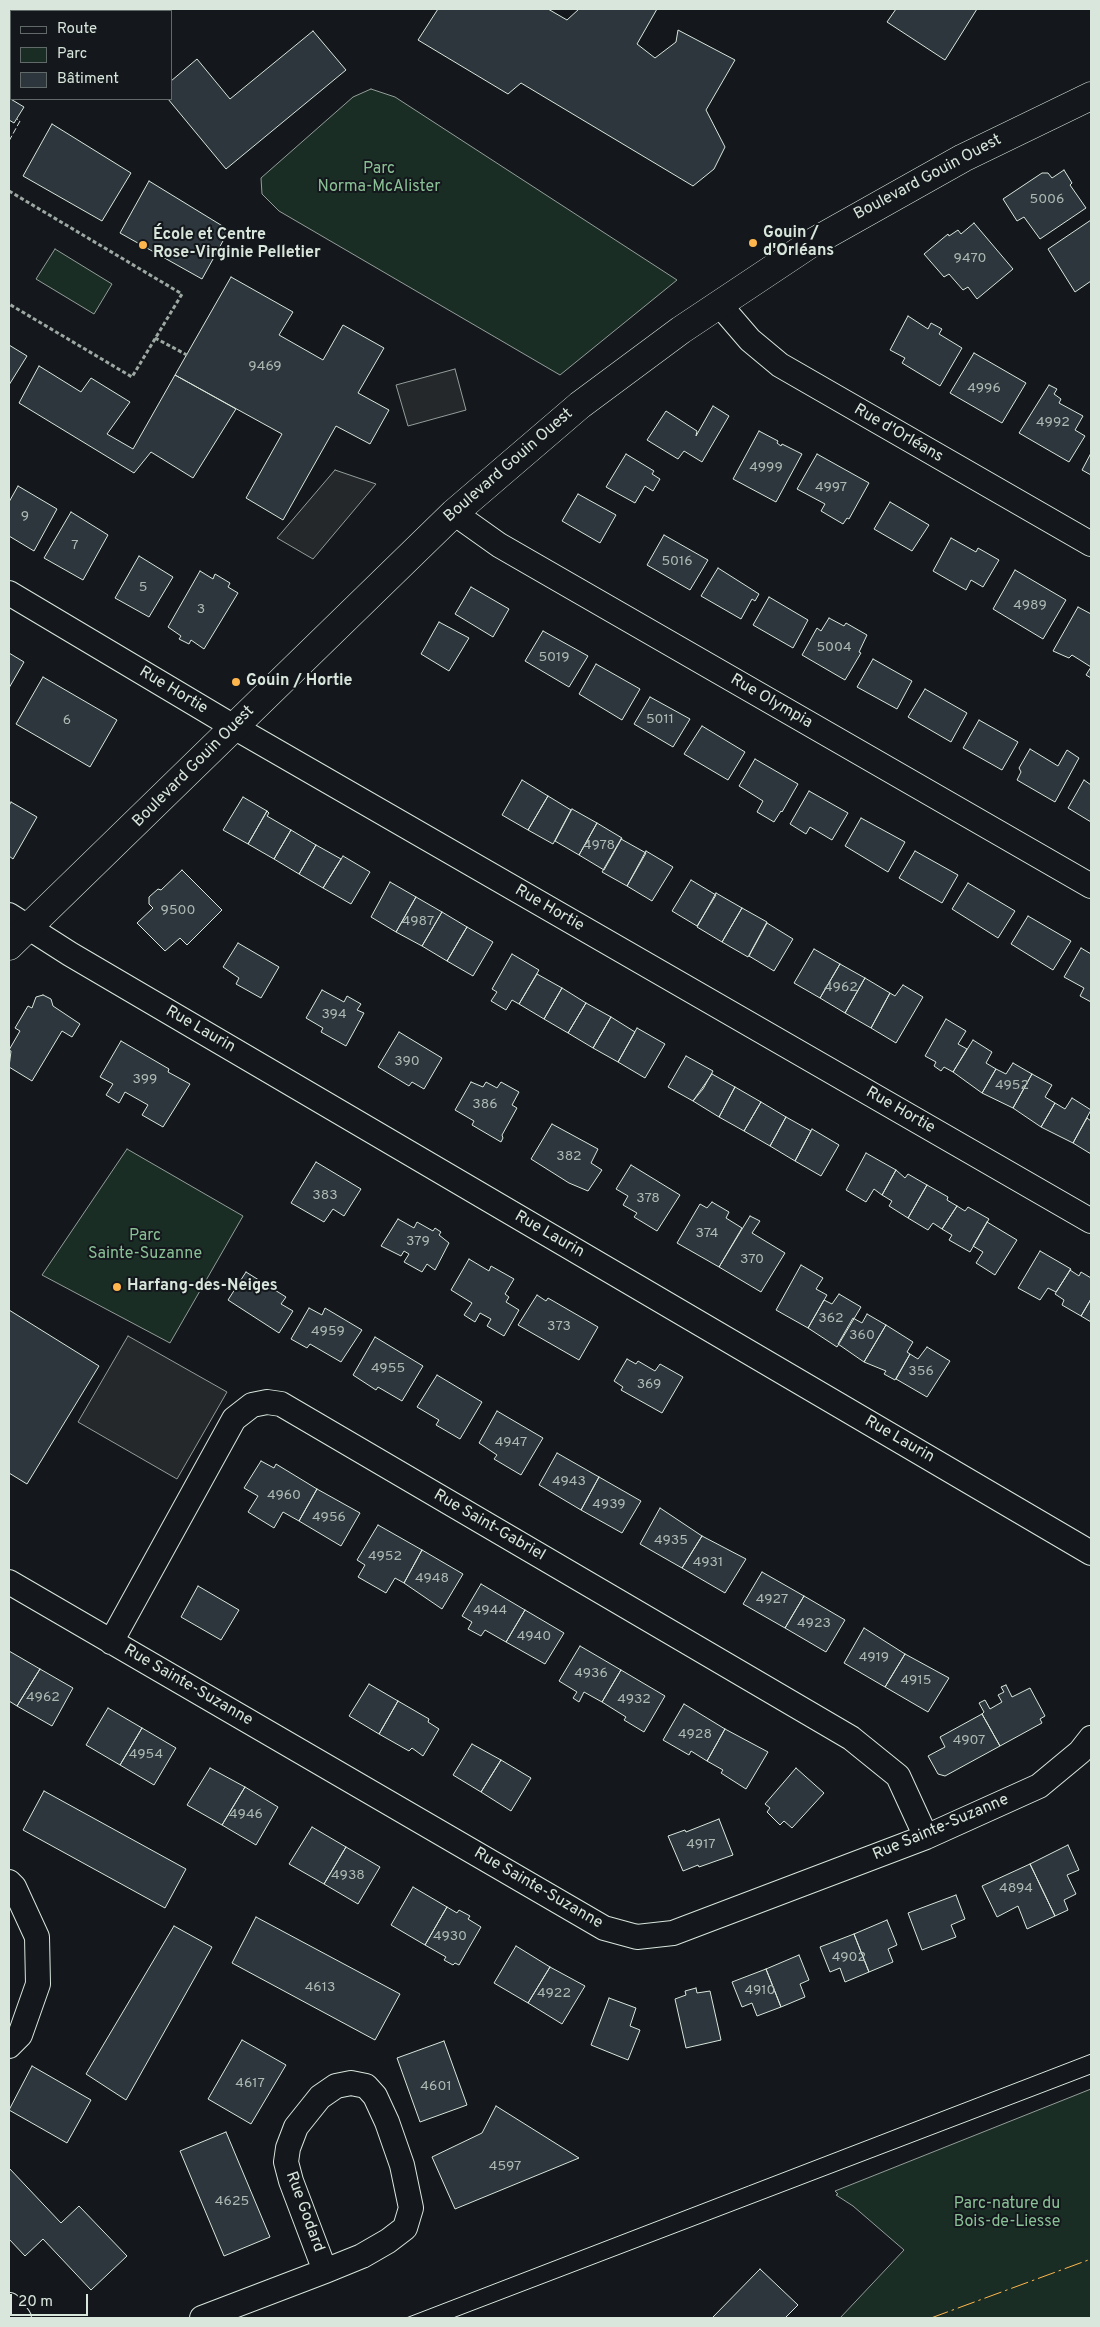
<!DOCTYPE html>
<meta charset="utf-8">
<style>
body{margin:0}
#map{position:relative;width:1100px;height:2327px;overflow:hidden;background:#14181c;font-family:Overpass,sans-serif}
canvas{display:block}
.frame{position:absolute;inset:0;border:10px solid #d8e6dc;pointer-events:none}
.legend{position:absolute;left:10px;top:10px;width:162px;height:90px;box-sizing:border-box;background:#14181c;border:1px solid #626a69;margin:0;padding:6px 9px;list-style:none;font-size:15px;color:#d8e6dc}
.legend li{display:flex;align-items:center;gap:10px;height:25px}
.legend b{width:25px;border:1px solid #626a69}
.scale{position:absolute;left:10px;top:2294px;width:78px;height:22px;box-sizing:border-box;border:2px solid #d8e6dc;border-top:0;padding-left:6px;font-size:15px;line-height:18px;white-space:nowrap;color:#d8e6dc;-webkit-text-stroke:4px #14181c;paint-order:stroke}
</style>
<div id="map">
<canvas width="1100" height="2327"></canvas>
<div class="frame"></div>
<ul class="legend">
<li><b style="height:6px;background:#14181c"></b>Route</li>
<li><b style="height:14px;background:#1a2d24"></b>Parc</li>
<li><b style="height:14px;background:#2c363c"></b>Bâtiment</li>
</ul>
<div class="scale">20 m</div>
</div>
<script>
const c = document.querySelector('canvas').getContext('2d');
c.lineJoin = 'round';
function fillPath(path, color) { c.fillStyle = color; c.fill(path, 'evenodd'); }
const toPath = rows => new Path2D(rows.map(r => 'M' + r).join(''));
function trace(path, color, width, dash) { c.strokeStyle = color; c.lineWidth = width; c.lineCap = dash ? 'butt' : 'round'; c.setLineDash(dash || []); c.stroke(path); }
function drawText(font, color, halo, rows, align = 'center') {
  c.font = font + ' Overpass,sans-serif'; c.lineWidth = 4; c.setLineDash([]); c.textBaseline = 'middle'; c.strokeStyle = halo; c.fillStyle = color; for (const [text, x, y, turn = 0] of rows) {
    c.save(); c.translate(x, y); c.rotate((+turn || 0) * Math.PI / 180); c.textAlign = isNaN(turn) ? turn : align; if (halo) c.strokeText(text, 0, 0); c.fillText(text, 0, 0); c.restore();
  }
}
const green = toPath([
 [371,89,395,97,677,280,560,375,279,211,262,194,261,178,353,97,371,89],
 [55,249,112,284,94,314,36,279,55,249],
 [127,1149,243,1216,170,1343,42,1275,127,1149],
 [1091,2089,1091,2318,840,2318,904,2250,853,2206,836,2195,838,2194,835,2191,1091,2089]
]);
const parking = toPath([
 [455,369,466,410,408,426,396,385,455,369],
 [335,470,376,484,313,559,277,538,335,470],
 [128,1336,227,1392,177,1479,78,1422,128,1336]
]);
const building = toPath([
 [438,9,548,9,567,20,579,9,657,9,637,44,655,58,676,42,678,30,735,60,706,110,725,147,714,169,693,186,521,83,508,94,418,40,438,9],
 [896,9,977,9,945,60,887,22,896,9],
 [313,31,346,70,226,169,168,99,171,99,171,81,197,59,230,99,313,31],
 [9,98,24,107,14,123,9,120,9,98],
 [52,124,131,173,102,221,23,176,52,124],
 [1064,170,1072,183,1070,185,1086,208,1040,239,1024,217,1017,221,1003,199,1042,173,1048,173,1052,178,1064,170],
 [149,181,229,230,202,279,120,233,149,181],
 [1091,220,1091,281,1075,292,1048,249,1091,220],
 [974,223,1013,269,977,299,968,287,963,290,949,274,944,277,924,254,948,234,949,236,958,230,961,234,974,223],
 [231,277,293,312,279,335,323,360,343,325,384,348,358,393,389,410,370,444,336,426,283,520,246,498,282,434,175,375,231,277],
 [908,316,928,329,931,323,942,329,939,334,962,348,940,386,902,363,905,358,890,350,908,316],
 [9,345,27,356,9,385,9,345],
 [974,353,1026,383,1002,423,950,393,974,353],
 [39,366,81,392,91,378,130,402,107,434,133,449,175,375,236,409,193,478,151,452,134,473,19,403,39,366],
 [1049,385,1057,389,1054,394,1061,399,1059,403,1083,416,1075,430,1085,436,1069,462,1019,433,1049,385],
 [713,406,729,416,702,462,684,451,678,459,647,440,666,411,697,431,696,436,713,406],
 [759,431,778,441,777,443,781,446,782,444,802,454,776,502,733,479,759,431],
 [1091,453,1091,475,1082,470,1091,453],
 [626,454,654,471,652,474,660,479,653,491,645,486,635,503,606,487,626,454],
 [817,454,869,483,849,519,847,518,843,524,821,511,825,504,797,489,817,454],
 [18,486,57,509,34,551,9,536,9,502,18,486],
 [578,494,616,515,600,543,562,521,578,494],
 [890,502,929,525,912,551,874,529,890,502],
 [71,512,108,535,83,580,44,558,71,512],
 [664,535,708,560,690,590,647,565,664,535],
 [951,538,976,552,978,548,999,560,983,587,971,580,966,590,933,571,951,538],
 [139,556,173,577,149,617,115,598,139,556],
 [718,568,759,594,755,601,752,599,741,619,701,596,718,568],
 [1015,570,1066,600,1043,639,993,609,1015,570],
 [200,571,213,579,215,574,230,583,228,587,238,593,204,649,191,640,189,644,179,639,181,636,168,627,200,571],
 [471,587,509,609,493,637,455,614,471,587],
 [769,597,808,620,793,648,753,625,769,597],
 [1078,607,1091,614,1091,667,1072,655,1069,658,1053,651,1078,607],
 [829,618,844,626,846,623,867,635,859,652,861,653,845,680,802,655,817,628,821,631,829,618],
 [439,622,469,638,449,671,421,654,439,622],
 [543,631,588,656,569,687,525,661,543,631],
 [9,653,24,662,9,688,9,653],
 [873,659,912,681,897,709,857,687,873,659],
 [596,664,640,689,622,720,579,694,596,664],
 [1091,667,1091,678,1086,675,1091,667],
 [43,677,117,720,90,767,16,724,43,677],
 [925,689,967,713,951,742,908,717,925,689],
 [650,697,690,719,673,747,634,724,650,697],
 [979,720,1018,742,1002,770,963,748,979,720],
 [702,726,745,752,728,780,684,754,702,726],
 [1030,749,1058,766,1067,750,1079,758,1055,802,1017,780,1021,772,1019,768,1030,749],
 [755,759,798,784,782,812,781,811,774,822,757,812,763,801,739,786,755,759],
 [522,780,548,796,528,830,502,815,522,780],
 [1084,780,1091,785,1091,822,1068,808,1084,780],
 [809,791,848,813,832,840,810,827,806,834,790,824,809,791],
 [548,796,571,810,553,844,528,830,548,796],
 [243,797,267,811,248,844,223,830,243,797],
 [11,802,37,817,13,859,9,856,9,806,11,802],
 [572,809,597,823,579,855,555,841,572,809],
 [267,811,269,813,267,816,291,830,274,859,248,844,267,811],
 [861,818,905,842,888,872,845,846,861,818],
 [597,823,622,838,604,870,579,855,597,823],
 [291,830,316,845,299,874,274,859,291,830],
 [621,839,646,853,627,886,602,872,621,839],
 [316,845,341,859,323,888,299,874,316,845],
 [646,851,673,867,652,901,627,886,646,851],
 [915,851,958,875,942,903,899,878,915,851],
 [343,856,370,872,351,904,323,888,343,856],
 [182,870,222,910,187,945,180,938,165,951,137,923,153,908,149,904,149,897,158,889,161,890,182,870],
 [691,880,716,895,697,926,672,911,691,880],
 [390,882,416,897,396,932,371,917,390,882],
 [968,883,1015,911,998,938,952,909,968,883],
 [716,893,742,908,722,942,697,927,716,893],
 [416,897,442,912,422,946,396,932,416,897],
 [742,908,767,922,748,957,722,942,742,908],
 [442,912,467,927,447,961,422,946,442,912],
 [1028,916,1071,941,1053,970,1011,944,1028,916],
 [767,923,793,939,774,971,749,956,767,923],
 [467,927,493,942,473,976,447,961,467,927],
 [238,943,279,967,261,998,236,984,239,978,223,967,238,943],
 [1081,948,1091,954,1091,1002,1080,996,1084,988,1064,977,1081,948],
 [814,949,840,964,820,998,794,983,814,949],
 [512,954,539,970,519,1004,512,1000,506,1010,491,1001,497,992,492,989,512,954],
 [840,964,865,978,845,1013,820,998,840,964],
 [537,974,562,988,544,1019,519,1004,537,974],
 [865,978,890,993,871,1028,845,1013,865,978],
 [903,985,923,997,896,1043,871,1028,890,993,895,996,903,985],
 [562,988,586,1003,568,1033,544,1019,562,988],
 [322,990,344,1002,347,996,361,1004,357,1010,364,1013,346,1046,321,1032,323,1028,306,1018,322,990],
 [43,995,51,999,53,1006,80,1024,72,1037,62,1031,32,1081,9,1067,11,1051,9,1050,20,1031,15,1028,28,1006,32,1008,36,997,43,995],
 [586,1003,611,1017,593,1048,568,1033,586,1003],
 [611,1017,635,1032,618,1062,593,1048,611,1017],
 [946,1019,966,1031,958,1044,967,1049,953,1072,944,1067,941,1071,934,1066,936,1062,925,1056,946,1019],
 [637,1028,665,1044,645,1078,618,1062,637,1028],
 [399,1032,442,1058,424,1089,412,1082,409,1086,378,1067,399,1032],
 [973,1040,992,1052,986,1063,996,1069,982,1093,953,1072,973,1040],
 [121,1041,169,1069,168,1072,190,1084,163,1127,142,1115,148,1105,125,1092,119,1103,106,1095,113,1084,100,1077,121,1041],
 [686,1056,713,1071,703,1089,693,1101,668,1087,686,1056],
 [1013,1063,1032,1074,1013,1108,982,1093,996,1069,1006,1074,1013,1063],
 [712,1074,735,1087,719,1117,693,1101,712,1074],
 [1032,1074,1052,1085,1045,1097,1055,1103,1041,1127,1013,1108,1032,1074],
 [471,1082,483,1087,486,1082,497,1088,501,1082,519,1092,512,1105,517,1108,502,1135,503,1138,501,1142,472,1125,474,1121,455,1110,471,1082],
 [735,1087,761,1102,744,1131,719,1117,735,1087],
 [1072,1098,1091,1110,1073,1143,1041,1127,1055,1103,1065,1109,1072,1098],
 [761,1102,786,1117,770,1146,744,1131,761,1102],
 [786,1117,811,1131,795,1161,770,1146,786,1117],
 [1087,1118,1091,1121,1091,1154,1073,1143,1087,1118],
 [552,1124,598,1149,591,1163,602,1170,588,1191,569,1183,531,1159,552,1124],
 [812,1129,839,1145,821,1176,795,1161,812,1129],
 [866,1153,896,1170,882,1195,874,1189,866,1202,846,1190,866,1153],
 [316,1162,361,1189,344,1216,333,1209,324,1222,291,1203,316,1162],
 [631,1165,680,1195,657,1231,634,1217,637,1213,623,1205,628,1196,616,1189,631,1165],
 [896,1170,905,1178,908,1174,927,1185,908,1218,889,1206,892,1201,882,1195,896,1170],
 [927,1185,948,1197,947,1200,957,1206,942,1229,933,1223,928,1230,908,1218,927,1185],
 [712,1202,729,1212,726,1218,742,1228,719,1267,677,1243,700,1204,707,1208,712,1202],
 [957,1206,965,1211,968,1207,989,1219,970,1252,949,1240,952,1235,942,1229,957,1206],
 [750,1216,760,1221,752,1233,785,1253,761,1292,719,1267,750,1216],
 [398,1219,414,1228,417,1222,433,1231,435,1228,441,1232,439,1235,449,1243,435,1270,427,1264,422,1272,404,1262,409,1254,404,1251,401,1256,381,1246,398,1219],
 [987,1222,1017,1240,995,1275,976,1263,983,1252,973,1246,987,1222],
 [1040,1251,1071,1269,1056,1292,1048,1288,1040,1300,1018,1288,1040,1251],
 [469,1259,489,1271,491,1266,514,1279,505,1294,509,1297,506,1302,519,1310,504,1336,487,1326,491,1319,480,1313,475,1322,464,1315,472,1303,451,1290,469,1259],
 [801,1265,823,1278,816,1289,827,1295,808,1328,776,1310,801,1265],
 [1070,1270,1079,1276,1081,1272,1091,1278,1091,1299,1081,1316,1062,1305,1064,1300,1055,1294,1070,1270],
 [246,1272,286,1297,281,1304,293,1311,279,1333,228,1300,246,1272],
 [839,1294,861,1307,837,1347,808,1328,824,1300,832,1304,839,1294],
 [537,1295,546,1301,548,1298,598,1327,579,1360,518,1325,537,1295],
 [1091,1299,1091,1322,1081,1316,1091,1299],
 [309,1308,322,1315,325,1308,362,1330,341,1362,310,1344,307,1348,291,1339,309,1308],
 [9,1310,99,1366,27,1484,9,1473,9,1310],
 [867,1314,886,1325,864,1362,838,1344,853,1318,862,1323,867,1314],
 [886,1325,913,1342,907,1352,910,1354,895,1380,884,1374,886,1371,864,1362,886,1325],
 [375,1337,423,1366,402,1401,378,1387,376,1390,353,1375,375,1337],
 [927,1347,950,1361,927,1397,896,1379,910,1354,918,1359,927,1347],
 [627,1359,636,1364,638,1361,655,1371,660,1364,683,1377,662,1413,621,1390,623,1387,614,1381,627,1359],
 [437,1375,482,1402,460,1439,436,1425,439,1420,417,1407,437,1375],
 [497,1411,543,1438,521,1475,494,1459,497,1455,479,1443,497,1411],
 [557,1453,599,1477,581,1510,539,1485,557,1453],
 [261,1461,274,1468,276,1464,317,1489,299,1521,283,1512,274,1528,248,1512,258,1496,244,1488,261,1461],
 [599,1477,641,1501,622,1533,581,1510,599,1477],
 [317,1489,360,1513,341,1546,299,1521,317,1489],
 [660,1508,702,1536,682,1568,640,1544,660,1508],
 [378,1525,422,1550,404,1583,395,1578,386,1593,358,1577,365,1565,357,1560,378,1525],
 [702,1536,746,1559,725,1593,682,1568,702,1536],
 [422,1550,463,1574,442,1609,404,1583,422,1550],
 [762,1572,804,1596,785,1628,743,1604,762,1572],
 [481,1584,525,1610,506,1642,485,1630,481,1636,468,1629,472,1622,462,1616,481,1584],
 [198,1586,239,1610,221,1640,181,1617,198,1586],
 [804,1596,845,1620,826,1652,785,1628,804,1596],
 [525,1610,564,1633,545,1664,506,1642,525,1610],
 [864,1628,905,1654,885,1687,844,1663,864,1628],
 [580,1646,621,1670,602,1702,584,1692,579,1702,573,1698,577,1692,559,1681,580,1646],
 [9,1651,40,1669,17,1706,9,1701,9,1651],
 [905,1654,949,1678,928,1712,885,1687,905,1654],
 [40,1669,73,1688,52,1726,17,1706,40,1669],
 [621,1670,665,1696,644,1732,624,1720,626,1717,602,1702,621,1670],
 [369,1684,398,1701,379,1734,349,1716,369,1684],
 [1006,1685,1012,1697,1030,1688,1045,1716,1040,1719,1042,1723,1000,1746,982,1714,984,1712,979,1703,985,1700,990,1709,1002,1702,998,1695,1004,1692,1001,1687,1006,1685],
 [398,1701,429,1719,428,1722,439,1729,423,1756,412,1748,409,1751,379,1734,398,1701],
 [684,1704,725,1729,707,1761,691,1751,689,1755,663,1740,684,1704],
 [108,1708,142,1728,120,1765,86,1745,108,1708],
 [982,1714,1000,1746,945,1776,938,1774,928,1756,945,1747,940,1737,982,1714],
 [142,1728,176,1748,154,1785,120,1765,142,1728],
 [725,1729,768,1752,746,1789,721,1773,723,1770,707,1761,725,1729],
 [472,1744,501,1760,481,1792,453,1775,472,1744],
 [501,1760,531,1778,511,1811,481,1792,501,1760],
 [210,1768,245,1787,222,1825,187,1805,210,1768],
 [796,1768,824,1793,792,1828,784,1821,780,1825,767,1812,770,1808,765,1804,796,1768],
 [245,1787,278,1807,256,1845,222,1825,245,1787],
 [44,1791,186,1869,165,1908,23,1830,44,1791],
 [719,1819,733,1855,699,1867,698,1865,683,1871,668,1836,685,1830,686,1832,719,1819],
 [312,1827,346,1847,324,1884,289,1864,312,1827],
 [1068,1845,1079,1870,1067,1875,1076,1894,1064,1900,1068,1910,1055,1916,1030,1864,1068,1845],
 [346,1847,380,1867,358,1904,324,1884,346,1847],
 [1030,1864,1055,1916,1027,1929,1018,1906,997,1917,982,1886,1030,1864],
 [413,1887,447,1907,425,1945,391,1925,413,1887],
 [956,1895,965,1919,951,1925,956,1937,922,1950,908,1913,956,1895],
 [447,1907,457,1913,459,1910,470,1916,468,1919,481,1927,459,1965,455,1963,453,1965,444,1960,446,1957,425,1945,447,1907],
 [256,1917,400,1994,375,2040,232,1963,256,1917],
 [887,1920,897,1945,888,1949,893,1962,869,1972,854,1934,887,1920],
 [174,1926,212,1947,126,2100,86,2074,174,1926],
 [854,1934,869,1972,845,1982,840,1968,830,1972,820,1947,854,1934],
 [516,1946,550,1967,528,2003,494,1983,516,1946],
 [799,1955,809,1980,800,1984,805,1997,781,2007,766,1969,799,1955],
 [550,1967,585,1986,562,2024,528,2003,550,1967],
 [766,1969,781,2007,757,2016,752,2003,742,2007,732,1982,766,1969],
 [696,1988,697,1993,710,1991,721,2040,686,2048,675,1999,686,1995,685,1991,696,1988],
 [609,1998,636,2008,630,2026,640,2030,628,2060,591,2045,609,1998],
 [242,2040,286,2065,251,2124,208,2099,242,2040],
 [444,2041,467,2105,420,2122,397,2058,444,2041],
 [32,2066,91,2100,67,2143,9,2110,32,2066],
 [496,2106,579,2158,455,2209,432,2157,482,2133,496,2106],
 [226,2132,270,2237,224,2256,180,2151,226,2132],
 [9,2168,61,2223,79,2206,127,2256,91,2290,43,2239,25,2256,9,2239,9,2168],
 [760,2269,798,2305,785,2318,712,2318,760,2269]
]);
const path = toPath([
 [9,191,182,294,132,377,9,304],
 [155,338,187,355]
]);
const street = toPath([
 [719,304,750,340,780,365,1091,544],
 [454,513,499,545,1091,886],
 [9,593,234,727,1091,1221],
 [9,915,70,954,1091,1553],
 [9,1582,604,1928,637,1937,673,1933,926,1837,1039,1786,1080,1752,1091,1738],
 [111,1642,234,1419,252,1405,267,1402,281,1404,851,1738,898,1776,926,1837],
 [9,1882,14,1887,37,1937,38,1984,20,2035,9,2046],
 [9,2305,19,2318],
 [202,2318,325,2271,362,2256,388,2241,405,2228,411,2208,402,2165,387,2122,375,2096,366,2086,351,2083,336,2086,320,2097,296,2127,288,2148,286,2162,291,2181,325,2271]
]);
const secondary = toPath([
 [9,946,454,513,580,405,681,330,810,244,963,158,1091,96]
]);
const tram = toPath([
 [406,2318,1091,2054],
 [453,2318,1091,2074]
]);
const fence = toPath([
 [9,141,20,121,17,119]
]);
const power = toPath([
 [931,2318,1091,2259]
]);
const markers = [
 [753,243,5,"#ffb74d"],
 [143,245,5,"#ffb74d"],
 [236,682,5,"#ffb74d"],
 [117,1287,5,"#ffb74d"]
];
const numberNames = [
 ["5006",1047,200],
 ["9470",970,259],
 ["9469",265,367],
 ["4996",984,389],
 ["4992",1053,423],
 ["4999",766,468],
 ["4997",831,488],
 ["9",25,517],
 ["7",75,546],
 ["5016",677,562],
 ["5",143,588],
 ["4989",1030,606],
 ["3",201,610],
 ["5004",834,648],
 ["5019",554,658],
 ["5011",660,720],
 ["6",67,721],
 ["4978",599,846],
 ["9500",178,911],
 ["4987",418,922],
 ["4962",841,988],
 ["394",334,1015],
 ["390",407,1062],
 ["399",145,1080],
 ["4952",1012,1086],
 ["386",485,1105],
 ["382",569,1157],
 ["383",325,1196],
 ["378",648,1199],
 ["374",707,1234],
 ["379",418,1242],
 ["370",752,1260],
 ["362",831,1319],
 ["373",559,1327],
 ["4959",328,1332],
 ["360",862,1336],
 ["4955",388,1369],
 ["356",921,1372],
 ["369",649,1385],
 ["4947",511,1443],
 ["4943",569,1482],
 ["4960",284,1496],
 ["4939",609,1505],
 ["4956",329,1518],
 ["4935",671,1541],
 ["4952",385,1557],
 ["4931",708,1563],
 ["4948",432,1579],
 ["4927",772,1600],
 ["4944",490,1611],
 ["4923",814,1624],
 ["4940",534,1637],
 ["4919",874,1658],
 ["4936",591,1674],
 ["4915",916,1681],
 ["4962",43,1698],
 ["4932",634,1700],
 ["4928",695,1735],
 ["4907",969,1741],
 ["4954",146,1755],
 ["4946",246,1815],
 ["4917",701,1845],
 ["4938",348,1876],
 ["4894",1016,1889],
 ["4930",450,1937],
 ["4902",849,1958],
 ["4613",320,1988],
 ["4910",760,1991],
 ["4922",554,1994],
 ["4617",250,2084],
 ["4601",436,2087],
 ["4597",505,2167],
 ["4625",232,2202]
];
const parkNames = [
 ["Parc",379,170],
 ["Norma-McAlister",379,188],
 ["Parc",145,1237],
 ["Sainte-Suzanne",145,1255],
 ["Parc-nature du",1007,2205],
 ["Bois-de-Liesse",1007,2223]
];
const streetNames = [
 ["Boulevard Gouin Ouest",928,178,-28],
 ["Rue d'Orléans",898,434,30],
 ["Boulevard Gouin Ouest",509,466,-41],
 ["Rue Hortie",173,691,31],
 ["Rue Olympia",771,702,30],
 ["Boulevard Gouin Ouest",194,767,-45],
 ["Rue Hortie",549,909,30],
 ["Rue Laurin",200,1030,30],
 ["Rue Hortie",900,1111,30],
 ["Rue Laurin",549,1235,30],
 ["Rue Laurin",899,1440,30],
 ["Rue Saint-Gabriel",489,1526,30],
 ["Rue Sainte-Suzanne",188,1686,30],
 ["Rue Sainte-Suzanne",941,1828,-23],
 ["Rue Sainte-Suzanne",538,1889,30],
 ["Rue Godard",304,2212,70]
];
const poiNames = [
 ["Gouin /",763,234],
 ["d'Orléans",763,252],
 ["École et Centre",153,236],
 ["Rose-Virginie Pelletier",153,254],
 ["Gouin / Hortie",246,682],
 ["Harfang-des-Neiges",127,1287]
];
fillPath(green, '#1a2d24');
trace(green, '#939e99', 1);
fillPath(parking, '#24282b');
trace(parking, '#939e99', 1);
fillPath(building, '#2c363c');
trace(building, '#d8e6dc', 1);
trace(street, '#d8e6dc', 26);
trace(secondary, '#d8e6dc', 29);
trace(path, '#9da8a2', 3, [4, 2.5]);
trace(street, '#14181c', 24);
trace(secondary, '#14181c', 28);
trace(tram, '#d8e6dc', 1);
trace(fence, '#d8e6dc', 1, [6, 2.5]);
trace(power, '#ffb74d', 1, [18, 4, 2.5, 4]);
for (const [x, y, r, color] of markers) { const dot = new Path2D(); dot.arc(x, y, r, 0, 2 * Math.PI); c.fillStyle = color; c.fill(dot); trace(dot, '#14181c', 2); }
drawText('14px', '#adbab4', null, numberNames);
drawText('16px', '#8ac095', '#14181c', parkNames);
drawText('16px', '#d8e6dc', '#14181c', streetNames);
drawText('bold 16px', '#d8e6dc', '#14181c', poiNames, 'left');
</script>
